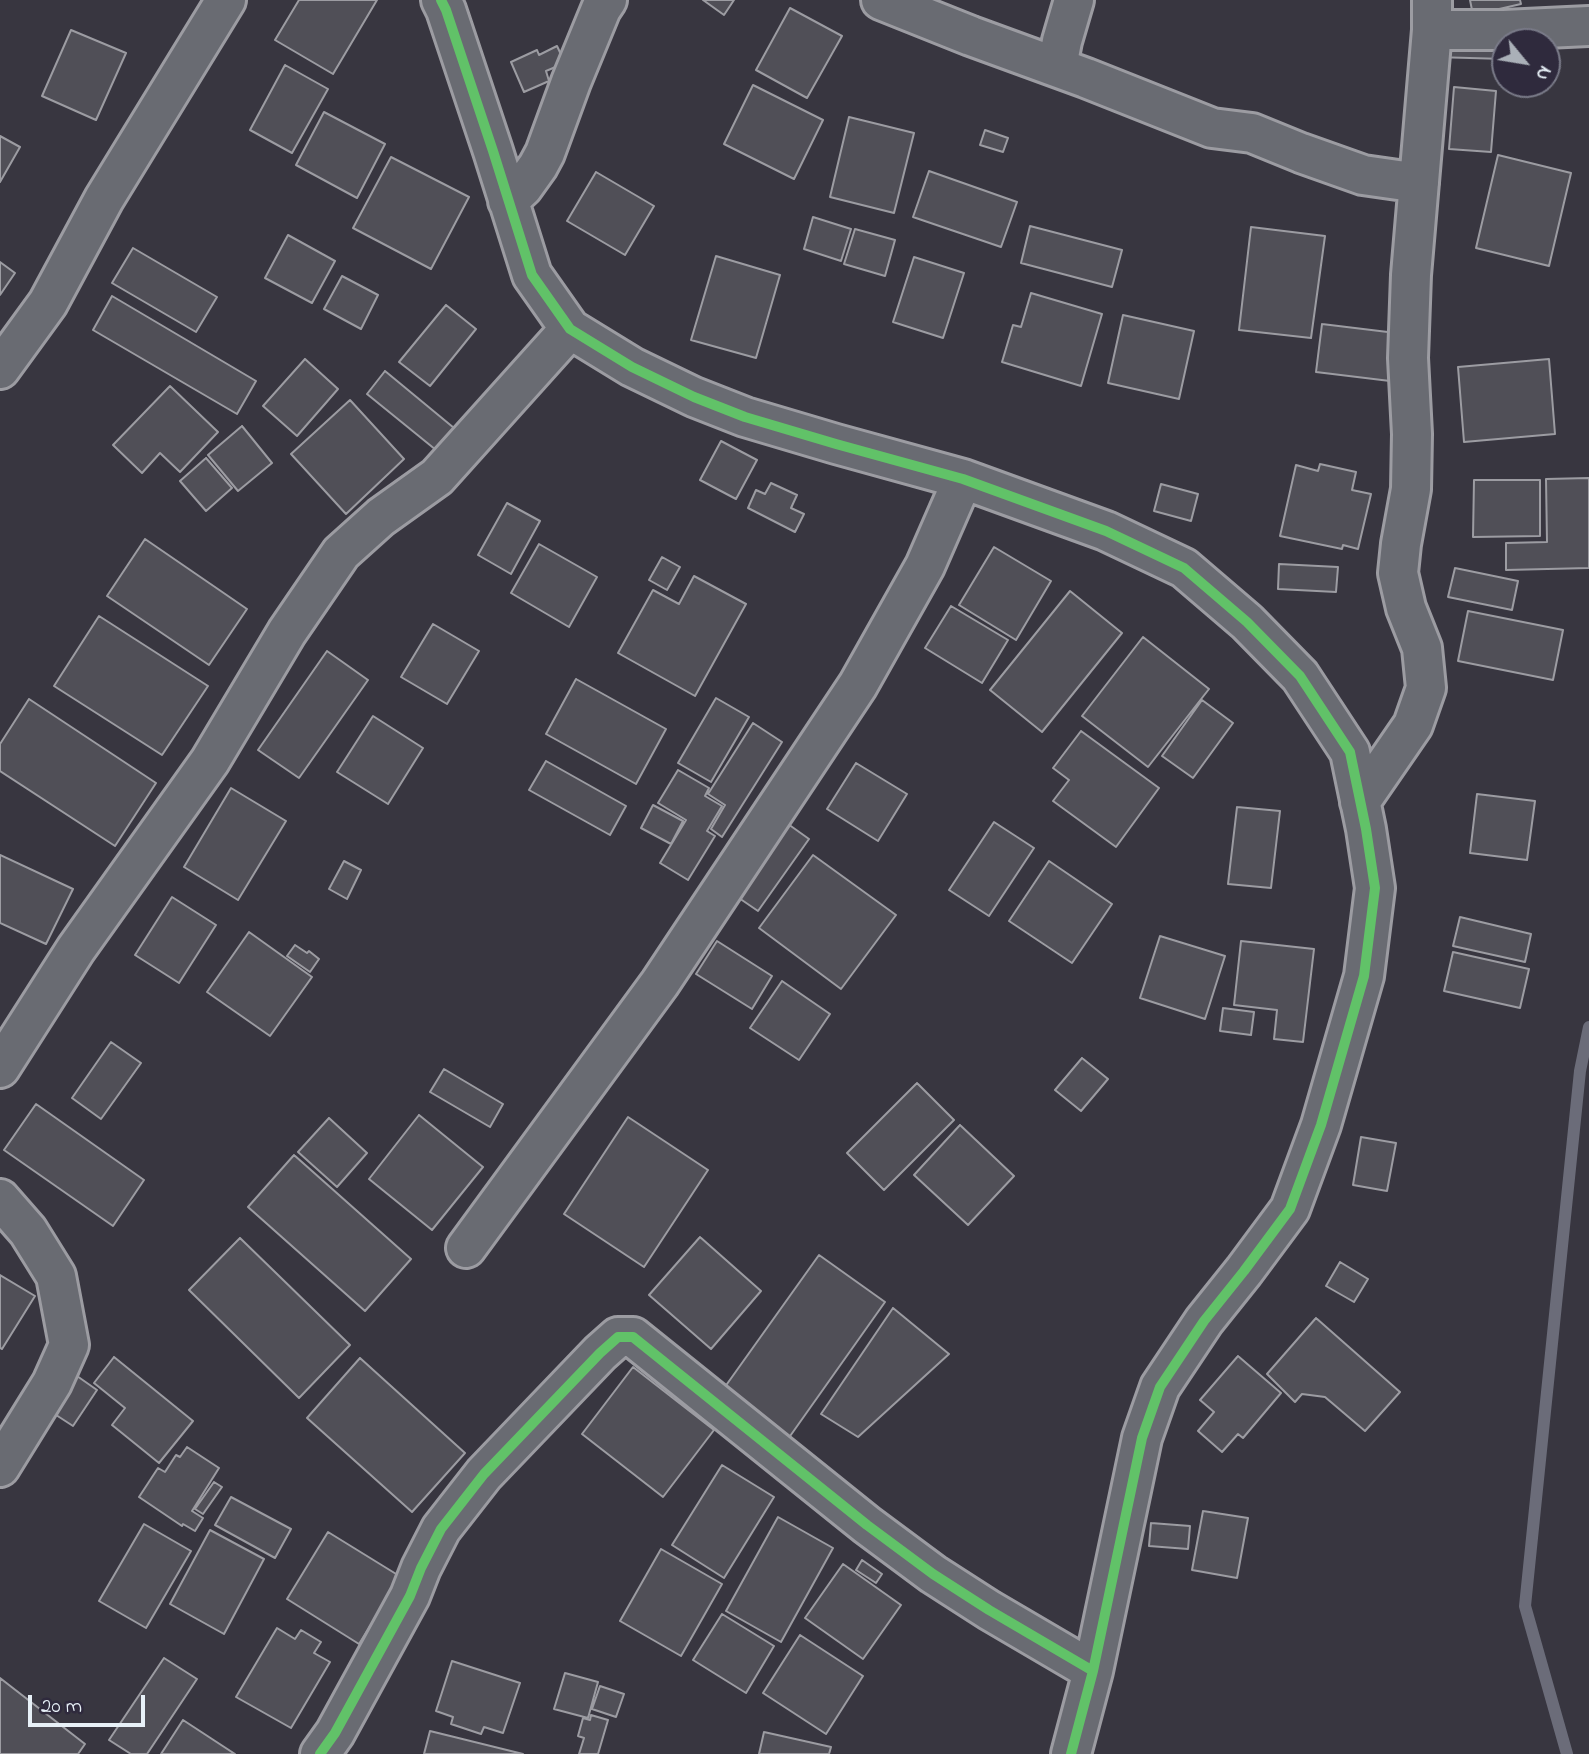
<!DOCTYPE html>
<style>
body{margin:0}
#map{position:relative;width:1589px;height:1754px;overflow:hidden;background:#383640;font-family:"Indie Flower",sans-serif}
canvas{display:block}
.north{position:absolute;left:1491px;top:28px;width:70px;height:70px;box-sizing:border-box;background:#2f2a3d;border:2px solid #797a88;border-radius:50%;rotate:120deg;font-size:19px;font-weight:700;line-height:28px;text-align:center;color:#e8f1f8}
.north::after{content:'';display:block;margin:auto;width:24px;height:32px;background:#aab0b8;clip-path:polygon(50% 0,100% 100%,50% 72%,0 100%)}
.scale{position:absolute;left:28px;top:1695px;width:117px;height:32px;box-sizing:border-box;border:4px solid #e8f1f8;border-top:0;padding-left:9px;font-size:21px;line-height:24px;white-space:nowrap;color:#e8f1f8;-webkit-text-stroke:5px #2f2a3d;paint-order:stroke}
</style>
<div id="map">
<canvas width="1589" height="1754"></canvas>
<div class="north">N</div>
<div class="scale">20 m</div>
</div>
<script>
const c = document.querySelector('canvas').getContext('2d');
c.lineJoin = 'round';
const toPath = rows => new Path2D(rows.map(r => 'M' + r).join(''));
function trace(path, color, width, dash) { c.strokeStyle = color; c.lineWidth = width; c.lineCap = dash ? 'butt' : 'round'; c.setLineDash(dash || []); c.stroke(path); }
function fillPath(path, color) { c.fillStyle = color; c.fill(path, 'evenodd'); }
const stream = toPath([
 [1567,1754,1525,1606,1580,1071,1589,1027]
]);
const building = toPath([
 [299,0,377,0,333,74,275,40,299,0],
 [703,0,734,0,724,15,703,0],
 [1470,0,1520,0,1521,4,1473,15,1470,0],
 [790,8,842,36,807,98,756,70,790,8],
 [71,30,126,53,96,120,42,96,71,30],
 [1435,34,1505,42,1505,59,1434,57,1435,34],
 [557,46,565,63,546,71,549,81,524,92,511,62,537,50,539,55,557,46],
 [285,65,328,89,292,153,250,130,285,65],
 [753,85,823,120,794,179,724,144,753,85],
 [1454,87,1496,91,1491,152,1449,149,1454,87],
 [324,112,385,144,357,198,296,165,324,112],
 [849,117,914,133,894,213,830,197,849,117],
 [985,130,1008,138,1003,152,980,145,985,130],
 [0,136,20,147,0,182,0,136],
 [1498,155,1571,173,1549,266,1476,248,1498,155],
 [391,157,469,197,431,269,353,228,391,157],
 [929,171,1017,202,1001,247,913,217,929,171],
 [596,172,654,206,625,255,567,221,596,172],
 [813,217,851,229,841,261,804,249,813,217],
 [1030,226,1122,250,1112,287,1021,263,1030,226],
 [1251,227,1325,236,1311,338,1239,330,1251,227],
 [855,229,895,240,885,276,844,264,855,229],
 [288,235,335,261,312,303,265,278,288,235],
 [133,248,217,297,196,332,112,283,133,248],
 [716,256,780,275,756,358,691,340,716,256],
 [914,257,964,273,943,338,893,322,914,257],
 [0,262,15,273,0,295,0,262],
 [342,276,378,295,361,329,324,309,342,276],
 [1031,293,1102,314,1081,386,1002,362,1013,325,1021,327,1031,293],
 [112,296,256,381,237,414,93,330,112,296],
 [446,305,476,329,430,386,399,362,446,305],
 [1123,315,1194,331,1179,399,1108,383,1123,315],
 [1322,324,1396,333,1390,381,1316,372,1322,324],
 [305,359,338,389,297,436,263,406,305,359],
 [1549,359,1555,434,1464,442,1458,367,1549,359],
 [385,371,454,428,436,450,367,394,385,371],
 [170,386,218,432,180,472,160,453,142,473,113,445,170,386],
 [350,400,404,459,346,514,291,454,350,400],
 [242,426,272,463,238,491,208,455,242,426],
 [721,441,757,460,736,499,700,480,721,441],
 [206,458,232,488,206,511,180,481,206,458],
 [1320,464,1356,472,1352,490,1371,494,1358,549,1343,545,1342,549,1280,536,1296,465,1318,471,1320,464],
 [1589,478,1589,568,1506,570,1506,543,1547,542,1546,479,1589,478],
 [1474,480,1540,480,1540,536,1473,537,1474,480],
 [771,483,797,495,791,508,804,514,795,532,748,508,756,490,765,494,771,483],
 [1161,484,1198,494,1191,521,1154,511,1161,484],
 [507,503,540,521,511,574,478,555,507,503],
 [145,539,247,609,209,665,107,596,145,539],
 [539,544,597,577,569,627,511,593,539,544],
 [994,547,1051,581,1016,640,959,605,994,547],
 [662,557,680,567,667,590,649,580,662,557],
 [1279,564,1338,567,1336,592,1278,589,1279,564],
 [1455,568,1518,581,1512,610,1448,597,1455,568],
 [694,576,746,604,695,696,618,653,653,590,679,604,694,576],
 [1070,591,1122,633,1042,732,990,690,1070,591],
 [951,606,1008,640,982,683,925,648,951,606],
 [1468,611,1563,630,1553,680,1458,661,1468,611],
 [99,616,208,686,162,755,54,686,99,616],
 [433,624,479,651,447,704,401,677,433,624],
 [1143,637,1209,689,1148,767,1082,716,1143,637],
 [327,651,368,680,299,778,258,750,327,651],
 [576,679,666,729,636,784,546,734,576,679],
 [716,698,749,717,711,782,678,763,716,698],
 [29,699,156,783,115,846,0,771,0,744,29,699],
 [1202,700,1233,723,1193,778,1162,756,1202,700],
 [373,716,423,748,388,804,337,772,373,716],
 [753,723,782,742,722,837,711,829,725,805,708,794,753,723],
 [1081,731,1159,788,1116,847,1053,801,1069,780,1053,768,1081,731],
 [546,761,626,806,610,835,529,790,546,761],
 [856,763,907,794,878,841,827,809,856,763],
 [678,770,709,788,705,796,722,806,707,831,715,836,688,880,660,863,686,820,658,803,678,770],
 [231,788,286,821,238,900,184,867,231,788],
 [1477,794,1535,801,1527,860,1470,853,1477,794],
 [653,805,683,821,671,844,641,828,653,805],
 [1237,807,1280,811,1271,888,1228,884,1237,807],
 [994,822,1034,848,989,916,949,890,994,822],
 [788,824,809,839,758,911,736,896,788,824],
 [0,855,73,889,46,944,0,923,0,855],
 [813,855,896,915,841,989,759,928,813,855],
 [344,861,361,870,347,899,329,889,344,861],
 [1049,861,1112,904,1072,963,1009,921,1049,861],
 [172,897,216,925,179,983,135,955,172,897],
 [1460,917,1531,934,1525,962,1453,946,1460,917],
 [249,932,312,977,270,1036,207,992,249,932],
 [1160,936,1225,956,1205,1019,1140,998,1160,936],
 [717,941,772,976,752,1009,696,974,717,941],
 [1241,941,1314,949,1303,1042,1274,1039,1277,1010,1234,1005,1241,941],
 [295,945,307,953,309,951,319,959,310,972,287,956,295,945],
 [1453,952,1529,969,1520,1008,1444,991,1453,952],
 [782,981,830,1014,799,1060,750,1028,782,981],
 [1223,1008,1254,1012,1251,1035,1220,1031,1223,1008],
 [111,1042,141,1063,101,1119,72,1098,111,1042],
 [1082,1058,1108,1079,1081,1111,1055,1090,1082,1058],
 [444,1069,503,1104,490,1127,430,1092,444,1069],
 [917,1083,954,1120,884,1190,847,1153,917,1083],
 [36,1104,144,1180,113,1226,4,1150,36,1104],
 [419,1115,483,1167,432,1230,369,1179,419,1115],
 [628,1117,708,1170,644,1267,564,1214,628,1117],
 [329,1118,367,1153,337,1187,298,1152,329,1118],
 [960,1125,1014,1176,968,1225,914,1175,960,1125],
 [1361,1137,1396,1143,1387,1191,1353,1185,1361,1137],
 [294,1155,411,1259,365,1311,248,1207,294,1155],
 [700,1237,761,1291,711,1349,649,1295,700,1237],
 [240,1238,350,1345,299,1398,189,1290,240,1238],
 [819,1255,885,1302,788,1439,722,1391,819,1255],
 [1340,1262,1368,1279,1354,1302,1326,1286,1340,1262],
 [0,1275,35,1296,2,1349,0,1348,0,1275],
 [893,1308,949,1354,858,1437,821,1414,893,1308],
 [1316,1318,1400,1392,1365,1431,1325,1397,1302,1394,1295,1402,1267,1374,1316,1318],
 [1238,1356,1281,1393,1243,1438,1238,1434,1222,1452,1198,1431,1214,1412,1200,1400,1238,1356],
 [114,1357,193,1421,159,1463,112,1425,125,1408,94,1383,114,1357],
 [360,1358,465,1453,412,1512,307,1418,360,1358],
 [633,1367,714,1430,663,1497,582,1434,633,1367],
 [77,1376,97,1390,73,1426,53,1413,77,1376],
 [187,1447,219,1468,192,1511,203,1518,195,1531,183,1524,182,1526,139,1497,158,1468,165,1472,176,1455,180,1457,187,1447],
 [722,1465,774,1497,724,1578,672,1545,722,1465],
 [214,1482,222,1487,203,1514,195,1509,214,1482],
 [231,1497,291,1529,275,1558,215,1525,231,1497],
 [1203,1511,1248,1518,1237,1578,1192,1570,1203,1511],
 [778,1517,833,1548,781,1642,726,1611,778,1517],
 [1151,1523,1190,1526,1188,1549,1149,1546,1151,1523],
 [144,1524,191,1551,146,1628,99,1601,144,1524],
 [210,1530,264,1559,224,1634,170,1604,210,1530],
 [328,1532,401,1577,359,1644,287,1599,328,1532],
 [661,1549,722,1584,681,1656,620,1621,661,1549],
 [862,1560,882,1574,876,1583,856,1570,862,1560],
 [843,1564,901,1605,863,1659,805,1618,843,1564],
 [722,1614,774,1646,746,1693,693,1660,722,1614],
 [277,1628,295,1639,301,1630,321,1642,314,1653,330,1662,291,1728,236,1697,277,1628],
 [800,1635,863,1676,826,1734,763,1693,800,1635],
 [164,1658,197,1679,147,1754,131,1754,109,1740,164,1658],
 [452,1661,520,1683,503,1733,484,1727,481,1734,451,1724,453,1717,436,1711,452,1661],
 [565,1673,598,1682,588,1718,554,1709,565,1673],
 [0,1678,85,1744,78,1754,0,1754,0,1678],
 [600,1686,624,1694,616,1717,592,1709,600,1686],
 [591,1715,608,1720,598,1754,579,1754,584,1738,578,1736,583,1718,590,1720,591,1715],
 [183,1720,235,1754,161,1754,183,1720],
 [430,1731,523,1754,424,1754,430,1731],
 [764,1732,831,1747,829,1754,759,1754,764,1732]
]);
const minor = toPath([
 [441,0,446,10,493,151,532,275,570,329,632,367,694,397,745,417,836,444,963,479,1106,531,1184,568,1247,622,1300,676,1350,752,1366,829,1375,888,1364,976,1321,1125,1290,1209,1244,1271,1204,1321,1160,1387,1142,1438,1093,1671,1071,1754],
 [881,0,971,36,1086,78,1212,128,1252,133,1301,153,1363,175,1419,183],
 [1432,30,1504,30,1589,26],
 [1057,67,1062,41,1074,0],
 [508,201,523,187,538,166,545,153,571,82,601,9,607,0],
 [0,369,48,303,104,199,226,0],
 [1360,802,1413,725,1426,688,1422,648,1406,608,1398,573,1401,544,1411,489,1412,434,1408,358,1411,275,1432,30,1432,0],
 [0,1068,76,949,210,761,287,632,341,553,381,517,437,477,570,329],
 [0,1199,28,1231,56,1276,69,1345,52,1383,0,1467],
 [466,1248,660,983,858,685,925,566,963,479],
 [320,1754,335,1733,410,1596,421,1568,441,1529,484,1474,600,1353,618,1337,633,1337,867,1525,933,1574,989,1610,1093,1671]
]);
const cycleway = toPath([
 [441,0,446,10,493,151,532,275,570,329,632,367,694,397,745,417,836,444,963,479,1106,531,1184,568,1247,622,1300,676,1350,752,1366,829,1375,888,1364,976,1321,1125,1290,1209,1244,1271,1204,1321,1160,1387,1142,1438,1093,1671,1071,1754],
 [320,1754,335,1733,410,1596,421,1568,441,1529,484,1474,600,1353,618,1337,633,1337,867,1525,933,1574,989,1610,1093,1671]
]);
trace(stream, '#6b6c79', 12);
fillPath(building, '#504f57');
trace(building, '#9c9ca2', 2);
trace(minor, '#9c9ca2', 44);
trace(minor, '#696b72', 38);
trace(cycleway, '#61c268', 10);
</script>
